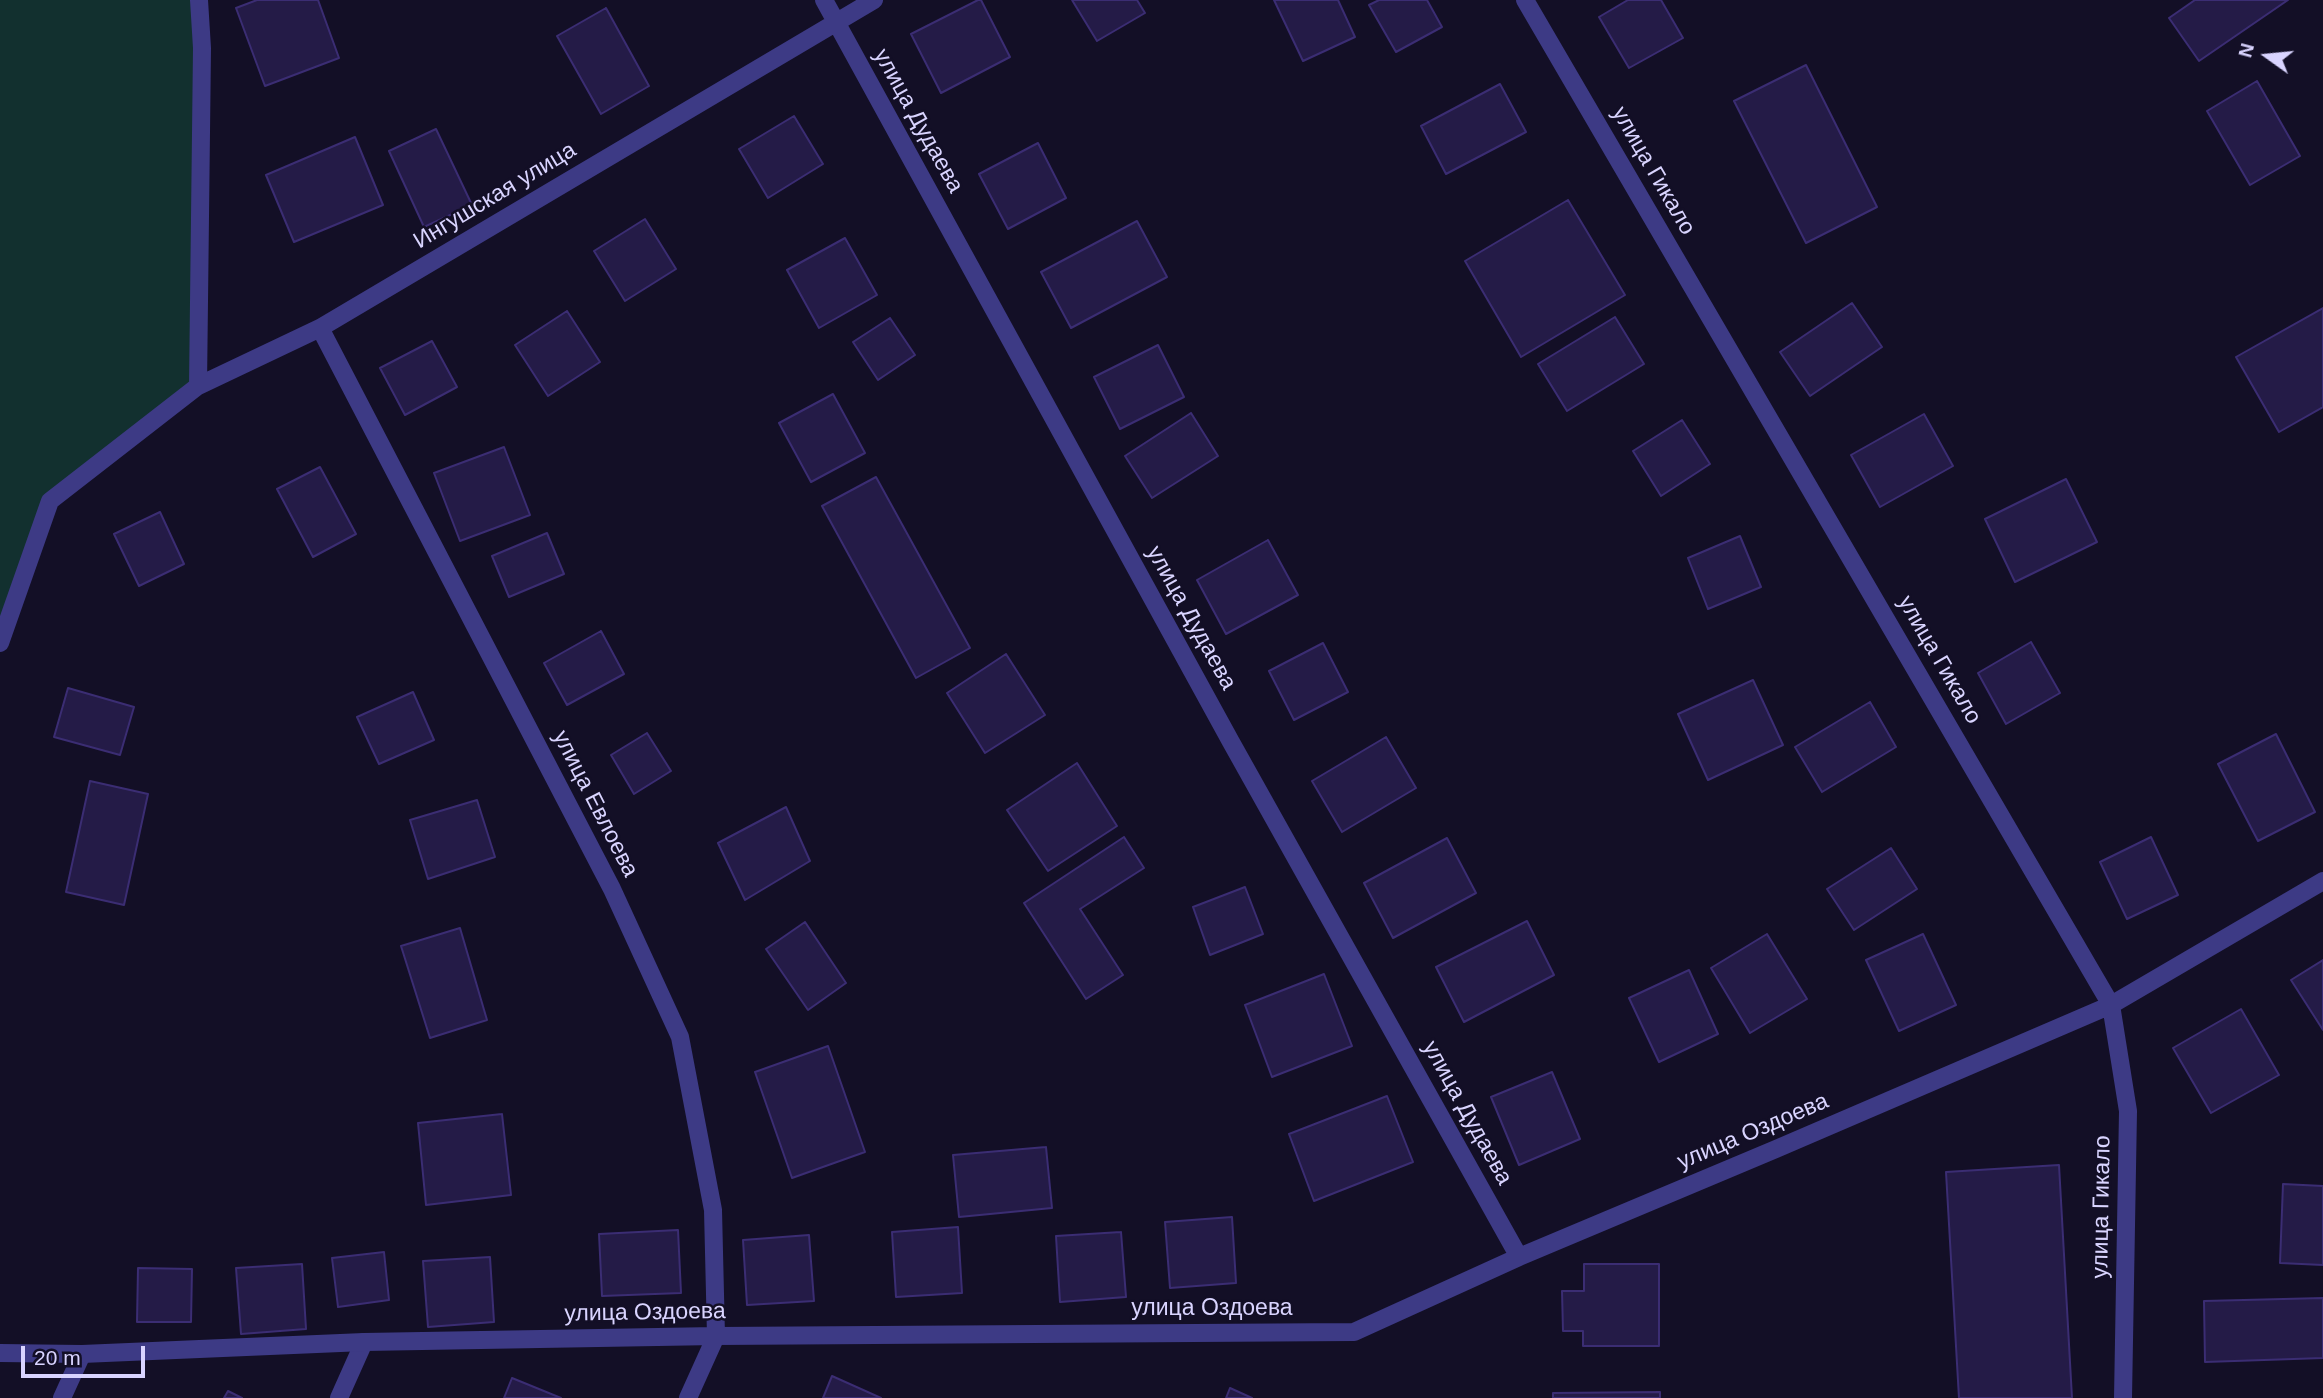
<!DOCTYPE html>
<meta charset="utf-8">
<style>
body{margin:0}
#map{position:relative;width:2323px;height:1398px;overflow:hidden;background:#130f26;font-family:Helvetica,sans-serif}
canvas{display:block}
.north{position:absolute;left:2232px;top:21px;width:70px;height:70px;-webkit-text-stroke:5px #130f26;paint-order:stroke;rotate:285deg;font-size:19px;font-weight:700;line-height:28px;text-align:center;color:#d9d4ff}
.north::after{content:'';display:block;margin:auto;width:24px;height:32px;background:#d9d4ff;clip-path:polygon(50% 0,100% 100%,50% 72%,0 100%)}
.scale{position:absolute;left:21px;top:1346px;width:124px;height:32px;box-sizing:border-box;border:4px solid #d9d4ff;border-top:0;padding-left:9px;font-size:21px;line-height:24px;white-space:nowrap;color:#d9d4ff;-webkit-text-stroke:5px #130f26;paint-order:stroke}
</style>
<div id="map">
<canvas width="2323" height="1398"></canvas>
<div class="north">N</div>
<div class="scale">20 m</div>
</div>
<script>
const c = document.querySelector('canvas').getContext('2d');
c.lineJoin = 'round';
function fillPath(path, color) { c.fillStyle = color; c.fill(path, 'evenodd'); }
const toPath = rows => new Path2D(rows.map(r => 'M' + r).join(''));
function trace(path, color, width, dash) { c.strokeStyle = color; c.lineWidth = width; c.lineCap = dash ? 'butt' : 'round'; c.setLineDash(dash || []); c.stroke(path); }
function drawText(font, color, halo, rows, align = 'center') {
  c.font = font + ' Helvetica,sans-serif'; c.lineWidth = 5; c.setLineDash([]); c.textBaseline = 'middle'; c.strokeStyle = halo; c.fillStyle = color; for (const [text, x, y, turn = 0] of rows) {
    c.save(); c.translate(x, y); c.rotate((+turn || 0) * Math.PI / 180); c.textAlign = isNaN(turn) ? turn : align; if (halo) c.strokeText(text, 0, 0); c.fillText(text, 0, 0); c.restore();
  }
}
const green = toPath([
 [0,0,199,0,198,386,50,501,0,643]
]);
const building = toPath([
 [257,0,318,0,339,58,265,86,236,8,257,0],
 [978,0,981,0,1010,57,941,93,911,34,978,0],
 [1072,0,1137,0,1145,13,1097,41,1072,0],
 [1274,0,1338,0,1355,37,1303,61,1274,0],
 [1379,0,1427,0,1442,27,1396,52,1369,5,1379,0],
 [1628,0,1661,0,1683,38,1629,68,1599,17,1628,0],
 [2195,0,2288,0,2199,61,2169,18,2195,0],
 [606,8,649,86,601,114,557,36,606,8],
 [1806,65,1877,207,1806,243,1734,101,1806,65],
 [2257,81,2300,156,2250,185,2207,111,2257,81],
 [1500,84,1526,132,1446,174,1421,126,1500,84],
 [794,116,823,164,768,198,739,149,794,116],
 [436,129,472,205,424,227,389,151,436,129],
 [355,137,383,205,294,242,266,175,355,137],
 [1038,143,1066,198,1008,229,979,174,1038,143],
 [1568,200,1625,295,1521,357,1465,261,1568,200],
 [645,219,676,269,625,301,594,251,645,219],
 [1137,221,1167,277,1071,328,1041,272,1137,221],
 [845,238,877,295,819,328,787,270,845,238],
 [1852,303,1882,347,1810,396,1780,352,1852,303],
 [2323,308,2323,407,2279,432,2236,357,2323,308],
 [567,311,600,362,548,396,515,345,567,311],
 [1615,317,1644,364,1567,411,1538,364,1615,317],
 [890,318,915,355,878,380,853,342,890,318],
 [432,341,457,387,405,415,380,368,432,341],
 [1158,345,1184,397,1120,429,1094,377,1158,345],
 [833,394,865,453,811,482,779,423,833,394],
 [1191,413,1218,456,1152,498,1125,456,1191,413],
 [1924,414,1953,466,1880,507,1851,455,1924,414],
 [1682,420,1710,464,1661,496,1633,451,1682,420],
 [504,447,530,515,460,541,434,473,504,447],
 [320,467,356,534,313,557,277,489,320,467],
 [876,477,970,648,916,678,822,506,876,477],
 [2066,479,2097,542,2015,582,1985,519,2066,479],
 [160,512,184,564,139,586,114,534,160,512],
 [547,533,564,574,509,597,492,556,547,533],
 [1740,536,1761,587,1708,609,1688,558,1740,536],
 [1268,540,1298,595,1226,634,1197,580,1268,540],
 [601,631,624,674,567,705,544,663,601,631],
 [2031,642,2060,693,2006,724,1978,673,2031,642],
 [1323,643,1348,692,1294,720,1269,671,1323,643],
 [1006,654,1045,715,985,753,947,693,1006,654],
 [1753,680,1783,745,1708,780,1678,714,1753,680],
 [68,688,134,707,120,755,54,737,68,688],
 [413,692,434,740,379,764,357,717,413,692],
 [1870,702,1896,747,1822,792,1795,747,1870,702],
 [647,733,671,771,634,794,611,755,647,733],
 [2276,734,2315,812,2258,841,2218,764,2276,734],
 [1386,737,1416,788,1342,832,1312,781,1386,737],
 [1077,763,1117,826,1048,871,1007,810,1077,763],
 [90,781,148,794,124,905,66,892,90,781],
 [477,800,495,857,428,879,410,820,477,800],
 [786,807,810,861,745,900,718,843,786,807],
 [1124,837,1144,868,1080,909,1123,975,1086,999,1024,903,1124,837],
 [2151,837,2178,895,2127,919,2100,862,2151,837],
 [1447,838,1476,893,1393,938,1364,883,1447,838],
 [1891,848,1917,889,1854,930,1827,889,1891,848],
 [1245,887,1263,934,1210,955,1193,907,1245,887],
 [1527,921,1554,975,1464,1022,1436,967,1527,921],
 [805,922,846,983,808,1010,766,949,805,922],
 [460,928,487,1020,430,1038,401,946,460,928],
 [1767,934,1807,999,1750,1033,1711,968,1767,934],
 [1923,934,1956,1005,1899,1031,1866,960,1923,934],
 [2323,960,2323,1030,2291,980,2323,960],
 [1689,970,1718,1034,1659,1062,1629,998,1689,970],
 [1324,974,1352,1046,1272,1077,1245,1005,1324,974],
 [2241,1009,2279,1075,2211,1113,2173,1048,2241,1009],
 [828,1046,865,1152,792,1178,755,1072,828,1046],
 [1552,1072,1580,1139,1519,1165,1491,1097,1552,1072],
 [1387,1096,1413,1162,1314,1201,1289,1134,1387,1096],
 [502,1114,511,1195,426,1205,418,1123,502,1114],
 [1046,1147,1052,1208,959,1217,953,1155,1046,1147],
 [2059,1165,2072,1398,1959,1398,1946,1172,2059,1165],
 [2283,1184,2323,1186,2323,1265,2280,1263,2283,1184],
 [1232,1217,1236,1283,1170,1288,1165,1222,1232,1217],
 [958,1227,962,1293,896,1297,892,1232,958,1227],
 [678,1230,681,1293,602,1296,599,1234,678,1230],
 [1121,1232,1126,1297,1060,1302,1056,1236,1121,1232],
 [809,1235,814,1301,747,1305,743,1240,809,1235],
 [384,1252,389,1300,338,1307,332,1258,384,1252],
 [490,1257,494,1322,428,1327,423,1261,490,1257],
 [302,1264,306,1329,241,1334,236,1268,302,1264],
 [1584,1264,1659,1264,1659,1346,1583,1346,1583,1331,1563,1331,1562,1291,1584,1291,1584,1264],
 [138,1268,192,1269,191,1322,137,1322,138,1268],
 [2323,1298,2323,1358,2205,1362,2204,1301,2323,1298],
 [832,1376,881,1398,823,1398,832,1376],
 [512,1378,561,1398,504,1398,512,1378],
 [1230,1388,1252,1398,1226,1398,1230,1388],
 [228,1391,242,1398,224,1398,228,1391],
 [1660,1392,1660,1398,1553,1398,1553,1393,1660,1392]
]);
const service = toPath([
 [62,1398,82,1354],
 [339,1398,364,1342]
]);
const minor = toPath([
 [824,0,1231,742,1519,1257],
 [1525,0,2111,1005,2128,1111,2123,1398],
 [320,328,612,889,680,1037,713,1210,716,1336,688,1398],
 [198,386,202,48,199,0],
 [0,643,50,501,198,386,320,328,874,0],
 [0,1353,82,1354,364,1342,716,1336,1354,1332,1519,1257,1776,1149,2111,1005,2323,881]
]);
const streetNames = [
 ["улица Дудаева",918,121,61],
 ["улица Гикало",1653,171,60],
 ["Ингушская улица",495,196,-31],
 ["улица Дудаева",1191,618,61],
 ["улица Гикало",1939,660,60],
 ["улица Евлоева",595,804,63],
 ["улица Дудаева",1467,1113,61],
 ["улица Оздоева",1753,1132,-23],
 ["улица Гикало",2102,1207,-89],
 ["улица Оздоева",1212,1309],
 ["улица Оздоева",645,1313,-1]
];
fillPath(green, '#12302f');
fillPath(building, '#241b47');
trace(building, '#3b2d73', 2);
trace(service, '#3d3a85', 18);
trace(minor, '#3d3a85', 18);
drawText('23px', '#d9d4ff', '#130f26', streetNames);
</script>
